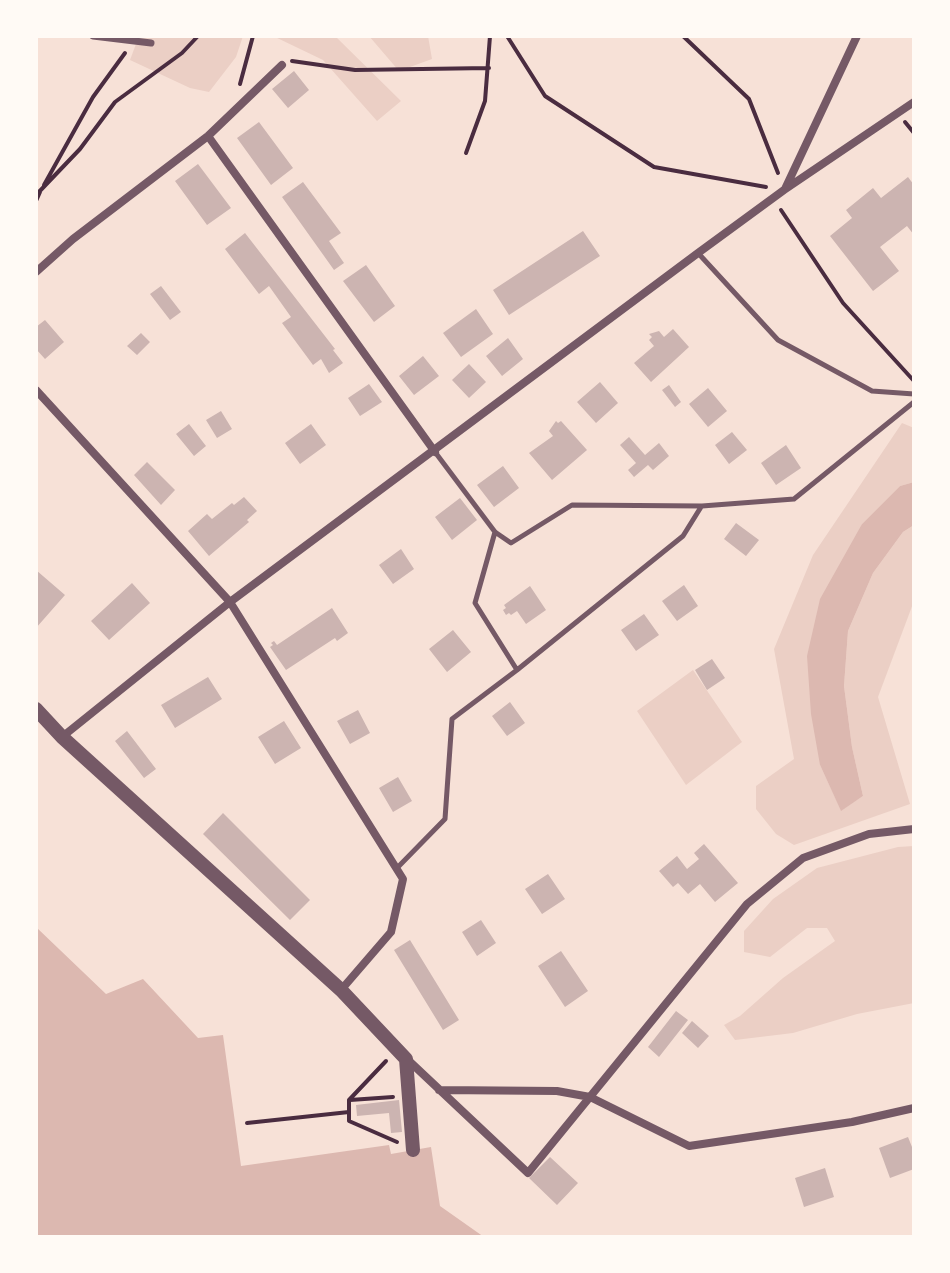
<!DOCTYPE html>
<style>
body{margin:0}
#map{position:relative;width:950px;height:1273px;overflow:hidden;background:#f7e1d7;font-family:"Playfair Display",serif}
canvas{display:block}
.frame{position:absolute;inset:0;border:38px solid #fffaf5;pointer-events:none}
</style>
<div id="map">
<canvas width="950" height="1273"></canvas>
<div class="frame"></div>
</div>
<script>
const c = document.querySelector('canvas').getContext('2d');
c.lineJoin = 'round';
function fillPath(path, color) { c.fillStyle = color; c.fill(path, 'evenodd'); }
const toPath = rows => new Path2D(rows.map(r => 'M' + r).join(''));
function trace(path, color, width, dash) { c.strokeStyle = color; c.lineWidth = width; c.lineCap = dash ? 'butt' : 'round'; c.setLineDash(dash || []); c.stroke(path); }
const green = toPath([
 [139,36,243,36,236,57,209,92,190,88,130,60],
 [273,36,335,36,401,101,377,121,323,60],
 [369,36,428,36,432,59,399,71],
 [902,423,914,428,914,482,900,486,862,524,820,765,841,810,863,796,852,747,844,686,848,631,873,573,903,532,914,525,914,601,878,697,910,804,794,845,776,834,756,809,756,786,794,759,774,649,813,555],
 [693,670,742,742,686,785,637,711],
 [914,846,914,1003,857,1014,793,1033,735,1040,724,1025,740,1016,783,978,835,941,827,928,807,928,770,957,744,952,744,931,773,899,817,868,898,847]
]);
const water = toPath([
 [914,482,914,525,903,532,873,573,848,631,844,686,852,747,863,796,841,811,820,765,811,714,807,656,820,599,862,524,900,486],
 [36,927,106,994,143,979,198,1038,223,1035,241,1166,389,1145,391,1154,431,1147,440,1206,484,1237,36,1237]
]);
const building = toPath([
 [294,71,309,90,288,108,272,89],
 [259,122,293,168,271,185,237,138],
 [198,164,231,208,207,225,175,181],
 [908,177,914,185,914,235,907,226,880,247,899,271,873,291,830,236,852,218,846,210,873,188,881,198],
 [303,182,341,233,329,241,344,263,334,270,282,197],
 [583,231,600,256,509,315,493,290],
 [245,233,335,349,333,350,343,363,329,373,321,359,313,365,282,323,291,317,269,286,259,294,225,249],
 [366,265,395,306,374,322,343,281],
 [161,286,181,312,170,320,150,294],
 [476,309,493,334,461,357,443,333],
 [45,320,64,342,45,359,36,349,36,327],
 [673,329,689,347,651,382,634,363,654,346,649,340,652,337,649,334,659,331,664,337],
 [141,333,150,342,137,355,127,346],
 [508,338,523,359,502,376,486,356],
 [423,356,439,376,414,395,399,376],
 [469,364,486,382,469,398,452,380],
 [600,382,618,403,596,423,577,402],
 [369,384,382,402,360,416,348,398],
 [669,385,681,402,675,407,662,390],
 [708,388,727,411,708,427,689,404],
 [221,411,232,429,217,438,206,420],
 [556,421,558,423,561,421,587,450,552,480,529,453,553,436,549,431],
 [189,424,206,446,194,456,176,434],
 [311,424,326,445,300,464,285,443],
 [732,432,747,450,729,464,715,445],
 [629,437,645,455,659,443,669,456,653,470,648,465,634,477,628,470,636,463,620,445],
 [786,445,801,468,776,485,761,463],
 [147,462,175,490,161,505,134,475],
 [503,466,519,488,494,507,477,485],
 [244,497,257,511,247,520,249,522,209,556,188,531,207,514,212,519,232,503,234,505],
 [460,498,477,520,452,540,435,517],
 [736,523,759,540,746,556,724,539],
 [401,549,414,569,393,584,379,565],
 [36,570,65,595,36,628],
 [132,583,150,603,109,640,91,621],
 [684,585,698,606,677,621,662,601],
 [530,586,546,610,526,624,517,611,511,615,509,613,506,615,503,610,506,608,504,605],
 [332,608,348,633,337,641,335,638,286,670,270,647,273,645,271,643,274,641,277,645],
 [644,614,659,635,636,651,621,630],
 [453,630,471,652,447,672,429,649],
 [712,659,725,678,707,690,695,670],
 [208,677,222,699,175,728,161,705],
 [510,702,525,723,507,736,492,716],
 [358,710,370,733,350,744,337,721],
 [284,721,301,748,275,764,258,737],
 [127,731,156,769,144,778,115,741],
 [398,777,412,801,393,812,379,788],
 [223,813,310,900,290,920,203,834],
 [704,844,738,883,715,902,700,884,688,894,678,883,673,887,659,871,677,856,687,869,699,859,694,853],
 [548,874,565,899,542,914,525,889],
 [481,920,496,943,477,956,462,932],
 [410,940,459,1020,443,1030,394,950],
 [561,951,588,991,565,1007,538,966],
 [676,1011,688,1020,659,1057,648,1047],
 [692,1021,709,1036,698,1048,682,1033],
 [399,1100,402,1132,391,1133,389,1113,357,1116,356,1105],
 [908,1137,914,1152,914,1169,890,1178,879,1148],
 [550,1157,578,1183,557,1205,529,1178],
 [825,1168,834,1197,804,1207,795,1178]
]);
const path = toPath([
 [507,36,545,96,654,167,766,187],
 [683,36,749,99,778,173],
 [292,61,355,70,489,68],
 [240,84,253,36],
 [905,122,914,133],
 [466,153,485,101,490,36],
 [44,185,93,97,125,53],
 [36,195,80,149,115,102,182,53,198,36],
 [36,201,40,192],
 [781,210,843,303,914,381],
 [386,1061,349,1100,349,1121,397,1142],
 [350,1100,393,1097],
 [247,1123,349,1112]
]);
const service = toPath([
 [698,253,778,340,872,391,914,394],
 [435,452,495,532,511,543,572,505,702,506,794,499,914,402],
 [517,670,683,536,701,507],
 [397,868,445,819,452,719,517,670,475,603,495,532]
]);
const pedestrian = toPath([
 [93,36,151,43]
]);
const minor = toPath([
 [208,136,435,452],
 [785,189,857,36],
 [36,272,73,239,208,136,282,65],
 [36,390,230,602,403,879,391,932,341,990],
 [62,737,230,602,698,253,784,190,914,102],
 [408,1060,528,1173,747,904,803,858,869,834,914,829],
 [439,1090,557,1091,590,1097,689,1146,852,1122,914,1108]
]);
const tertiary = toPath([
 [36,709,62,737,341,990,406,1059,413,1150]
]);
fillPath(green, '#ebcfc5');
fillPath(water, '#dcb8b0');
fillPath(building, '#ccb4b1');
trace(path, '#4a2c40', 4);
trace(service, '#755966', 5);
trace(pedestrian, '#755966', 7);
trace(minor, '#755966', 8);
trace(tertiary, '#755966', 14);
</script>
